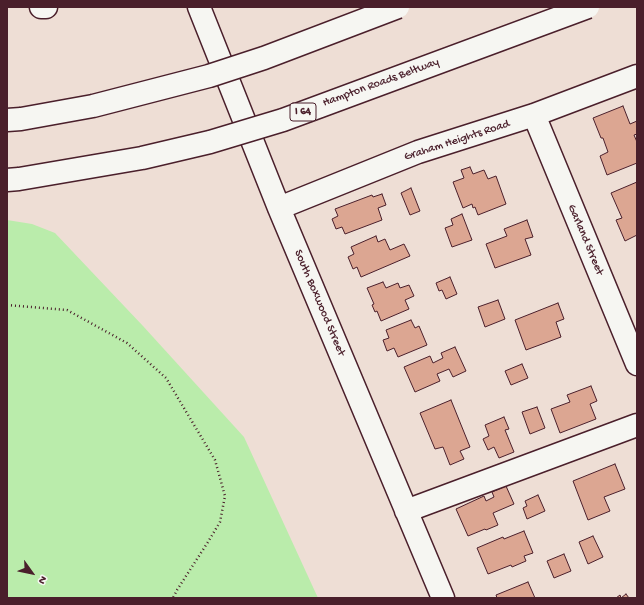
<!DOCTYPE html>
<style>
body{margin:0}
#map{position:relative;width:644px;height:605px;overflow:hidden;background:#eeded5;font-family:"Gochi Hand",sans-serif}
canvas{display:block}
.frame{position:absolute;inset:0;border:8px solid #4a1f2b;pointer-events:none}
.north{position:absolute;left:12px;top:553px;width:40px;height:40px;-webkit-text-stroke:3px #f6f6f2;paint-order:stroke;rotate:123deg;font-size:11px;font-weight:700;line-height:16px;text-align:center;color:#4a1f2b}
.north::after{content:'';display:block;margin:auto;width:14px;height:18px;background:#4a1f2b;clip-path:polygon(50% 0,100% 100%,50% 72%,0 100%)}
</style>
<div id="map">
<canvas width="644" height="605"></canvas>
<div class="frame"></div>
<div class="north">N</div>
</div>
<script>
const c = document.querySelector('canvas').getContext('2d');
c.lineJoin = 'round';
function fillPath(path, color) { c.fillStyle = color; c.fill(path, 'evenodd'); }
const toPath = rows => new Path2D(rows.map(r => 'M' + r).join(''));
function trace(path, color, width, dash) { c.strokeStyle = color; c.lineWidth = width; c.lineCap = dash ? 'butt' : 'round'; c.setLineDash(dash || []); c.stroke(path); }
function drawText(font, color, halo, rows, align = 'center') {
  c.font = font + ' "Gochi Hand",sans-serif'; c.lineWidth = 3; c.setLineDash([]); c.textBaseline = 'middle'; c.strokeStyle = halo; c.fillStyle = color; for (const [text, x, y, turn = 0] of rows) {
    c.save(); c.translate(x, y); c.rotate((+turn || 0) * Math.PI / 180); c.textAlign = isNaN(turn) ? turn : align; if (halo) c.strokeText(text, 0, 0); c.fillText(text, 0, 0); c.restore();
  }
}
const green = toPath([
 [7,220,32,224,55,233,143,326,244,437,318,598,7,598]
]);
const building = toPath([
 [623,106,630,124,637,121,637,134,634,135,637,142,637,163,607,175,600,156,608,152,603,138,601,138,593,118,623,106],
 [470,167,473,174,484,170,488,179,496,176,506,204,478,215,475,207,473,208,472,204,463,208,453,182,464,178,461,170,470,167],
 [637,182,637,235,625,241,616,220,622,218,611,193,637,182],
 [411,188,420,211,410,215,401,193,411,188],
 [382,194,386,205,378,208,382,220,345,234,342,227,336,229,332,219,338,216,335,209,372,195,373,197,382,194],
 [462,214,472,240,452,247,445,228,453,225,451,219,462,214],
 [527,220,533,237,525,239,531,255,495,268,486,244,507,236,504,229,527,220],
 [376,236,378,242,385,239,390,250,404,244,410,256,361,277,357,267,353,269,348,257,354,254,351,247,376,236],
 [450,277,457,294,446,299,442,290,439,291,436,283,450,277],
 [383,282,386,288,398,283,400,288,409,285,414,296,405,300,409,309,381,321,377,311,375,312,372,305,374,304,367,288,383,282],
 [498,300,505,319,485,327,478,307,498,300],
 [558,303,564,319,556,322,561,337,526,350,515,320,558,303],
 [411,320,415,328,419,326,427,345,398,357,394,348,387,351,383,340,389,338,386,330,411,320],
 [455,347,466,371,453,377,449,369,437,374,440,381,415,392,404,367,430,356,433,363,443,358,441,353,455,347],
 [522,364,528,378,511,385,505,371,522,364],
 [591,386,597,401,590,404,596,419,560,433,551,409,570,402,567,395,591,386],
 [451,400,470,447,460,451,464,459,450,465,443,447,435,449,420,413,451,400],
 [537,407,545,428,530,434,522,412,537,407],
 [504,417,509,429,505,430,514,452,499,458,494,447,488,450,483,439,489,436,485,425,504,417],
 [615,464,625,489,604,497,610,511,588,520,573,481,615,464],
 [506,486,514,504,493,513,498,525,486,530,485,529,468,536,456,509,484,496,486,501,494,497,492,492,506,486],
 [538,495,545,511,527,519,523,508,527,506,525,501,538,495],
 [524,531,533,553,524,556,526,561,512,567,511,565,488,574,477,548,503,537,504,539,524,531],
 [593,536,603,557,588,564,579,542,593,536],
 [564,554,571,571,554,578,547,561,564,554],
 [528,582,535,598,497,598,496,595,528,582],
 [626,594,629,598,616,598,620,595,621,598,626,594]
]);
const path = toPath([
 [7,305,67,310,127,343,166,378,215,460,225,496,220,522,208,542,177,590,173,598]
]);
const minor = toPath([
 [41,7,46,7],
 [199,7,279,208,443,598],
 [534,115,637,364],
 [279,208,418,152,534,115,637,76],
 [406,511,637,425]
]);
const highwayBridge = toPath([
 [7,120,21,119,93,106,209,76,264,58,398,7],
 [7,180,19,179,142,158,210,142,283,120,588,7]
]);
const shields = [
 [303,112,26]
];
const shieldNames = [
 ["I 64",303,112]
];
const streetNames = [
 ["Hampton Roads Beltway",381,83,-20],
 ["Graham Heights Road",457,141,-18],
 ["Garland Street",585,240,67],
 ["South Boxwood Street",319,303,67]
];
fillPath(green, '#baecab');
fillPath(building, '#dca692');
trace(building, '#4a1f2b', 1);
trace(minor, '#4a1f2b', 25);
trace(path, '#4a1f2b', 2.5, [1, 3]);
trace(minor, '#f6f6f2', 22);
trace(highwayBridge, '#4a1f2b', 25, []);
trace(highwayBridge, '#f6f6f2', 22);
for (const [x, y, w] of shields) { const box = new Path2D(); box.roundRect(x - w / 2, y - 9, w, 18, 3); c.fillStyle = '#f6f6f2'; c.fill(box); trace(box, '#4a1f2b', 1); }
drawText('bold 11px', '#4a1f2b', null, shieldNames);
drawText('12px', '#4a1f2b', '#f6f6f2', streetNames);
</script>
